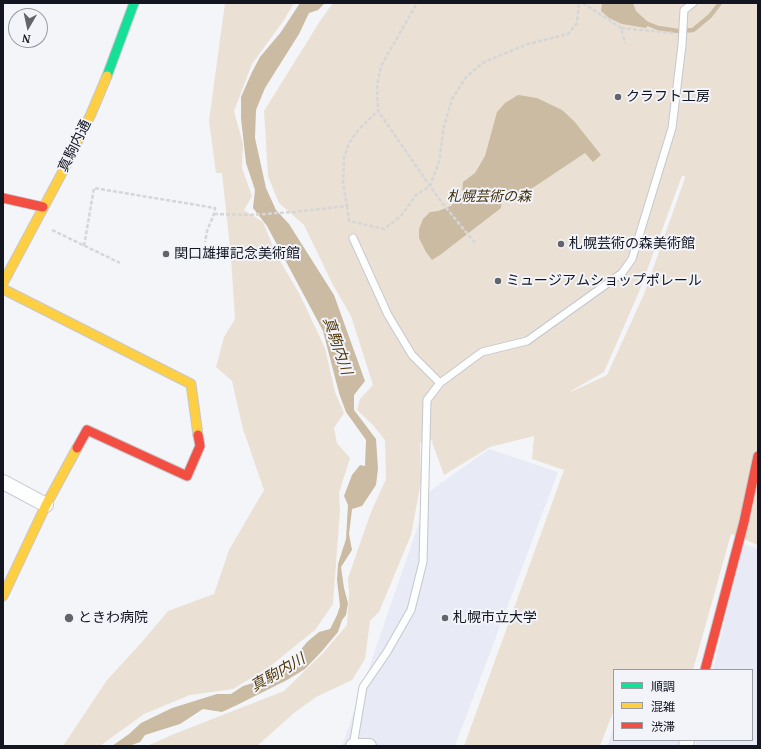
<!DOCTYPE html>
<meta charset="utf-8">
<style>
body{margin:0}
#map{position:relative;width:761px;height:749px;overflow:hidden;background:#f4f5f8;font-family:"PT Serif","Noto Sans JP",serif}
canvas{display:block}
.frame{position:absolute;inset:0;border:4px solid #131620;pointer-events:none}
.legend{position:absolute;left:613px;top:669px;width:140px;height:72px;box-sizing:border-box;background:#f2f4fa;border:1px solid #999ba3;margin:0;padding:5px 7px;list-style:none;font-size:12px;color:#131620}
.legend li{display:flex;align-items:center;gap:8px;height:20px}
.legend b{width:20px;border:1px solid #999ba3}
.north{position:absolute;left:8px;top:8px;width:40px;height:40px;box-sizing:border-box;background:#f2f4fa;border:1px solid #999ba3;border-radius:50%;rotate:189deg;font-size:11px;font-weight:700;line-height:16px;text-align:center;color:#131620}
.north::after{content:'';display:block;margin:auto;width:14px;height:18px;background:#62646c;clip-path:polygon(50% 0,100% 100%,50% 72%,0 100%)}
</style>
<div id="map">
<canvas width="761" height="749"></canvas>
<div class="frame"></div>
<ul class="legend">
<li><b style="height:5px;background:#16e098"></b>順調</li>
<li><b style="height:5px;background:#ffcf43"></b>混雑</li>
<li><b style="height:5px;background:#f24e42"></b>渋滞</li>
</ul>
<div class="north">N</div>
</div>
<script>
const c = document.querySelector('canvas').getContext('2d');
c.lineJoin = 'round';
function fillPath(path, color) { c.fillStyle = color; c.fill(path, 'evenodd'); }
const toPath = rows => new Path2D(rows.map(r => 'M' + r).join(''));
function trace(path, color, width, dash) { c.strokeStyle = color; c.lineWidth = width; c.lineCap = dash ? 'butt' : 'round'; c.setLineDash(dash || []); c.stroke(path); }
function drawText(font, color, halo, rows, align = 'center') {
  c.font = font + ' "PT Serif","Noto Sans JP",serif'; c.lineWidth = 4; c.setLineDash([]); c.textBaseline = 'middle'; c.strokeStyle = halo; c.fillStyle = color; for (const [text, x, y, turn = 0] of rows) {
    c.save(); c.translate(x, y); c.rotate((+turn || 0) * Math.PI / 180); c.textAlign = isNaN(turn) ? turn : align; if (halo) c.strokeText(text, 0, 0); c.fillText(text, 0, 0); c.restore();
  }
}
const built = toPath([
 [489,449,558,472,455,746,342,746,430,491],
 [743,544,758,549,758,746,695,746,697,740,752,740,752,670,713,670],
 [614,727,614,740,682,740,681,746,607,746]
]);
const green = toPath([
 [225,3,294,3,284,20,252,64,234,111,243,144,242,168,252,196,244,210,263,222,276,254,299,293,325,348,335,392,344,413,334,428,337,443,350,458,339,493,340,510,333,604,315,630,268,668,233,689,190,695,144,714,100,746,63,746,107,680,142,642,168,611,214,594,229,550,264,490,243,429,232,381,216,367,224,337,235,319,231,257,222,173,216,173,209,121],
 [333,3,758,3,758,545,731,534,693,670,614,670,614,710,600,746,464,746,564,470,532,459,534,436,490,447,444,475,432,442,433,440,420,443,421,482,411,535,379,612,370,621,365,659,352,680,316,697,294,713,257,746,147,746,174,734,284,691,323,653,347,625,349,594,348,578,371,512,386,479,385,440,372,424,357,410,360,399,373,385,351,316,333,285,304,225,279,203,268,176,264,111,320,21],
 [682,176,684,176,685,178,644,294,607,375,571,392,571,391,604,372,639,292]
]);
const water = toPath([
 [300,3,325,3,318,10,309,13,299,34,265,88,256,110,255,138,266,188,276,210,289,224,334,295,365,381,354,395,354,410,376,439,378,469,376,485,362,506,352,509,349,534,352,550,341,567,344,588,348,603,346,615,342,620,338,632,322,651,305,669,287,680,239,704,222,712,203,709,180,724,145,735,140,742,129,746,112,746,129,734,141,723,172,708,217,694,231,694,243,686,263,680,294,658,307,642,319,632,330,629,337,615,340,606,337,580,338,564,346,539,348,505,344,496,352,475,360,465,365,466,366,440,346,412,339,393,323,331,267,226,253,208,255,190,246,163,241,118,241,97,252,72,260,57,281,32],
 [602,3,633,3,636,11,649,23,646,28,622,24,609,18,601,11],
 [518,95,537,98,562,110,574,121,601,155,593,162,585,153,519,197,506,195,502,200,501,208,440,255,432,260,426,252,419,238,419,229,423,219,430,212,438,211,451,206,462,194,463,182,475,173,485,156,497,112,505,103]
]);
const stream = toPath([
 [643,22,658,28,678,31,693,30,710,16,720,3]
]);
const path = toPath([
 [583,3,621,28,625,43],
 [621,28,673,33],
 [347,206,349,221,384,229,400,217,416,195,430,186,378,111,377,86,381,66,417,3],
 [214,214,250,215,294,212,347,206,343,183,344,158,349,143,359,129,378,111],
 [52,230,120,263],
 [475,243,443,204,430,186,439,162,444,126,452,99,466,77,484,62,528,44,568,34,577,23,579,3],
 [84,246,94,188,215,208,214,214,207,231,205,242]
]);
const lane = toPath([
 [353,238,388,315,412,355,440,383],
 [353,746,363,687,387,652,411,610,423,562,427,400,440,383,482,352,527,341,622,273,632,259,672,128,682,45,684,10,693,3]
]);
const street = toPath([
 [3,482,46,505],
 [353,746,369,746],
 [686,746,687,740]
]);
const fast = toPath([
 [107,76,134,3]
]);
const slow = toPath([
 [3,283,63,171,91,114,107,76],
 [3,289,191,384,198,435],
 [3,596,46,505,77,448]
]);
const jam = toPath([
 [3,198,43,207],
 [77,448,87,430,187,476,200,446,198,435],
 [705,670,744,522,758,456]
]);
const markers = [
 [618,97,4,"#62646c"],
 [561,244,4,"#62646c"],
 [166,254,4,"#62646c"],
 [498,281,4,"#62646c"],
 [69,618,5,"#62646c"],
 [445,618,4,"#62646c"]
];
const poiNames = [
 ["クラフト工房",626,97],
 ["札幌芸術の森美術館",569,244],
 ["関口雄揮記念美術館",174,254],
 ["ミュージアムショップポレール",506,281],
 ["ときわ病院",78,618],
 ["札幌市立大学",453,618]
];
const streetNames = [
 ["真駒内通",75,146,-64]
];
const parkNames = [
 ["札幌芸術の森",489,197]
];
const waterNames = [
 ["真駒内川",337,346,71],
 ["真駒内川",278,673,-30]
];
fillPath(built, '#e8ebf5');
fillPath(green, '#eae1d4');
fillPath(water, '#cbbba2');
trace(stream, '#cbbba2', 4.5);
trace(lane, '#c5c7ce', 9);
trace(street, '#c5c7ce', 16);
trace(fast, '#c5c7ce', 11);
trace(slow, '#c5c7ce', 11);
trace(jam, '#c5c7ce', 11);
trace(path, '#d5d6d8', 2.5, [4, 2]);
trace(lane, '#fdfefe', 7);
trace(street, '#fdfefe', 14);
trace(fast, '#16e098', 9);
trace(slow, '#ffcf43', 9);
trace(jam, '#f24e42', 9);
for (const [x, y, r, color] of markers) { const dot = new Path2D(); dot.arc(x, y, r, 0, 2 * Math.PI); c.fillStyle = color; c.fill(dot); trace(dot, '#f2f4fa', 1.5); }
drawText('14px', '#131620', '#f2f4fa', poiNames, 'left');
drawText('14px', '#131620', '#f2f4fa', streetNames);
drawText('italic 14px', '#3f2d0c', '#f2f4fa', parkNames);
drawText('italic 15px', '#513806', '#f2f4fa', waterNames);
</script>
